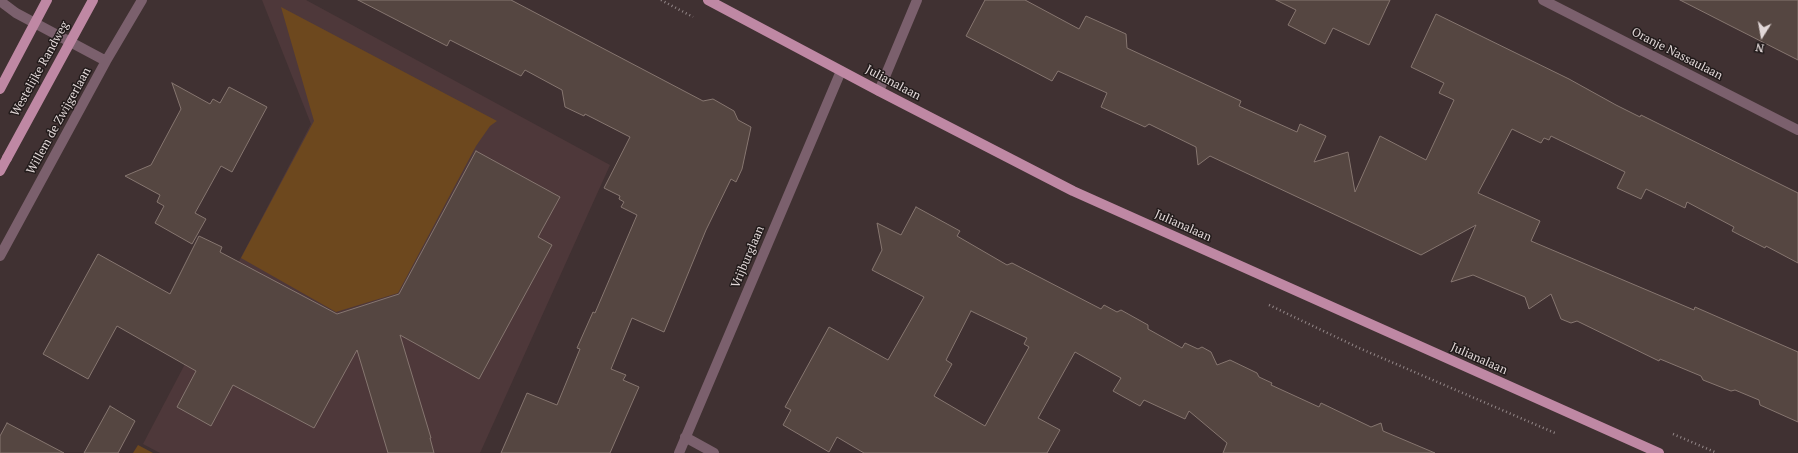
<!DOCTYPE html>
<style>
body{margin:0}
#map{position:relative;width:1798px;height:453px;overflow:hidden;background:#403132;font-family:"PT Serif",serif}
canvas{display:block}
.north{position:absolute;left:1742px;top:16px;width:40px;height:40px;-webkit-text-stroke:3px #221b1b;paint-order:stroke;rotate:191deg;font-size:11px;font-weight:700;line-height:16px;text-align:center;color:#e2d8d8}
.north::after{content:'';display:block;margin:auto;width:14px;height:18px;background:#e2d8d8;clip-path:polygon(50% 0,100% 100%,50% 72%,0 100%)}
</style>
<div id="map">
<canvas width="1798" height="453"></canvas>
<div class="north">N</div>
</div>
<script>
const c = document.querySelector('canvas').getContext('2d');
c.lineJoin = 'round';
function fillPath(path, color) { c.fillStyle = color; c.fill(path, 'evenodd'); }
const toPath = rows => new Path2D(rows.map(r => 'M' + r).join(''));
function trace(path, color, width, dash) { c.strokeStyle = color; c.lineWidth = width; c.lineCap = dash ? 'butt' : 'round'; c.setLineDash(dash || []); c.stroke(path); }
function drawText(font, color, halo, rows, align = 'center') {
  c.font = font + ' "PT Serif",serif'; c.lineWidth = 3; c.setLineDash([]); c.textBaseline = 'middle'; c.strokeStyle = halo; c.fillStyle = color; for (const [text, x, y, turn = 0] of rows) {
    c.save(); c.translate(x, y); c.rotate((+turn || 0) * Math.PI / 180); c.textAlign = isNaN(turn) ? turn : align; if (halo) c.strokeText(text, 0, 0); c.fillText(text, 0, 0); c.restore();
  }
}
const built = toPath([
 [262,0,306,0,610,165,480,453,160,453,143,444,311,124]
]);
const green = toPath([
 [281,7,497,121,490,126,476,146,398,293,336,312,241,258,314,121],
 [138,445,153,453,133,453]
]);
const building = toPath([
 [358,0,511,0,703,101,713,99,734,111,738,120,751,127,742,169,736,182,731,179,706,230,664,332,632,318,611,369,626,375,623,380,639,387,610,453,501,453,527,393,557,405,580,349,577,348,593,312,595,313,637,215,621,207,624,202,619,199,620,196,604,188,630,137,585,114,584,116,565,107,562,90,525,70,521,76,450,40,447,46,358,0],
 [985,0,1025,0,1079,29,1086,16,1126,34,1127,48,1241,101,1239,106,1297,132,1300,124,1326,136,1314,162,1348,152,1355,192,1380,136,1426,160,1454,100,1439,93,1444,83,1411,67,1436,14,1569,79,1616,105,1640,117,1641,115,1798,193,1798,263,1766,246,1765,248,1732,231,1734,227,1687,202,1685,208,1646,189,1641,199,1617,188,1625,172,1551,136,1549,140,1544,138,1541,143,1512,129,1478,193,1540,221,1531,241,1694,310,1695,307,1798,352,1798,422,1760,405,1759,400,1735,390,1731,391,1703,380,1701,376,1660,359,1659,361,1577,321,1571,323,1561,319,1551,294,1529,309,1525,297,1473,275,1451,282,1476,225,1421,255,1210,156,1198,165,1196,147,1149,124,1145,127,1101,107,1107,93,1058,71,1052,81,966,36,985,0],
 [1276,0,1390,0,1369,45,1333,28,1325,44,1288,25,1296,10,1276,0],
 [1680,0,1798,0,1798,60,1727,24,1680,0],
 [172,83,210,104,213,99,220,103,229,87,267,107,232,172,221,166,195,213,206,219,192,244,155,223,164,206,157,202,160,195,125,176,151,165,181,109,172,83],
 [476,151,560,197,538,237,552,245,479,379,400,335,431,438,430,438,434,453,388,453,357,350,314,428,233,385,211,426,177,407,196,371,117,326,88,379,43,354,98,254,170,294,199,236,222,247,220,252,337,314,399,294,476,151],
 [916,207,960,231,957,236,1007,265,1012,263,1101,309,1104,305,1117,312,1121,310,1148,325,1148,329,1182,348,1185,343,1198,349,1202,347,1211,352,1217,365,1230,360,1257,373,1259,377,1272,383,1271,385,1319,407,1321,403,1371,427,1381,423,1383,431,1435,453,1223,453,1227,443,1189,411,1185,419,1144,400,1140,406,1113,391,1121,378,1075,352,1038,418,1060,430,1047,453,864,453,837,437,829,452,783,425,791,410,785,407,829,327,888,360,924,297,872,270,882,250,877,223,901,235,916,207],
 [971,311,1027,338,1024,344,1029,347,985,426,934,396,952,364,946,360,971,311],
 [110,406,135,421,118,453,84,453,110,406],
 [7,423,64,453,0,453,0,436,7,423]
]);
const path = toPath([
 [661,0,693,17],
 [1269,305,1359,348,1555,433],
 [1673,434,1717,453]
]);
const street = toPath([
 [1543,0,1798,130],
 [0,1,16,13,106,61],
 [879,91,917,0],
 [0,256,106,61,142,0],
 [685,437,714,453],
 [679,453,841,71]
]);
const primary = toPath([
 [708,0,879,91,1073,191,1659,453],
 [0,171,7,158]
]);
const primaryBridge = toPath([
 [0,89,47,0],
 [7,158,93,0]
]);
const streetNames = [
 ["Oranje Nassaulaan",1677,54,27],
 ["Westelijke Randweg",40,69,-61],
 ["Julianalaan",893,83,28],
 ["Willem de Zwijgerlaan",59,121,-61],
 ["Julianalaan",1183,226,24],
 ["Vrijburglaan",748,257,-67],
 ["Julianalaan",1479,359,24]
];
fillPath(built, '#4e383a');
fillPath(green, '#6d481e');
fillPath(building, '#554641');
trace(building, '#867670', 1);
trace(path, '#948889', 2.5, [1, 3]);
trace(street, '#7b606d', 10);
trace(primary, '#bf88a4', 10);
trace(primaryBridge, '#bf88a4', 10);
drawText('12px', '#e2d8d8', '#221b1b', streetNames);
</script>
